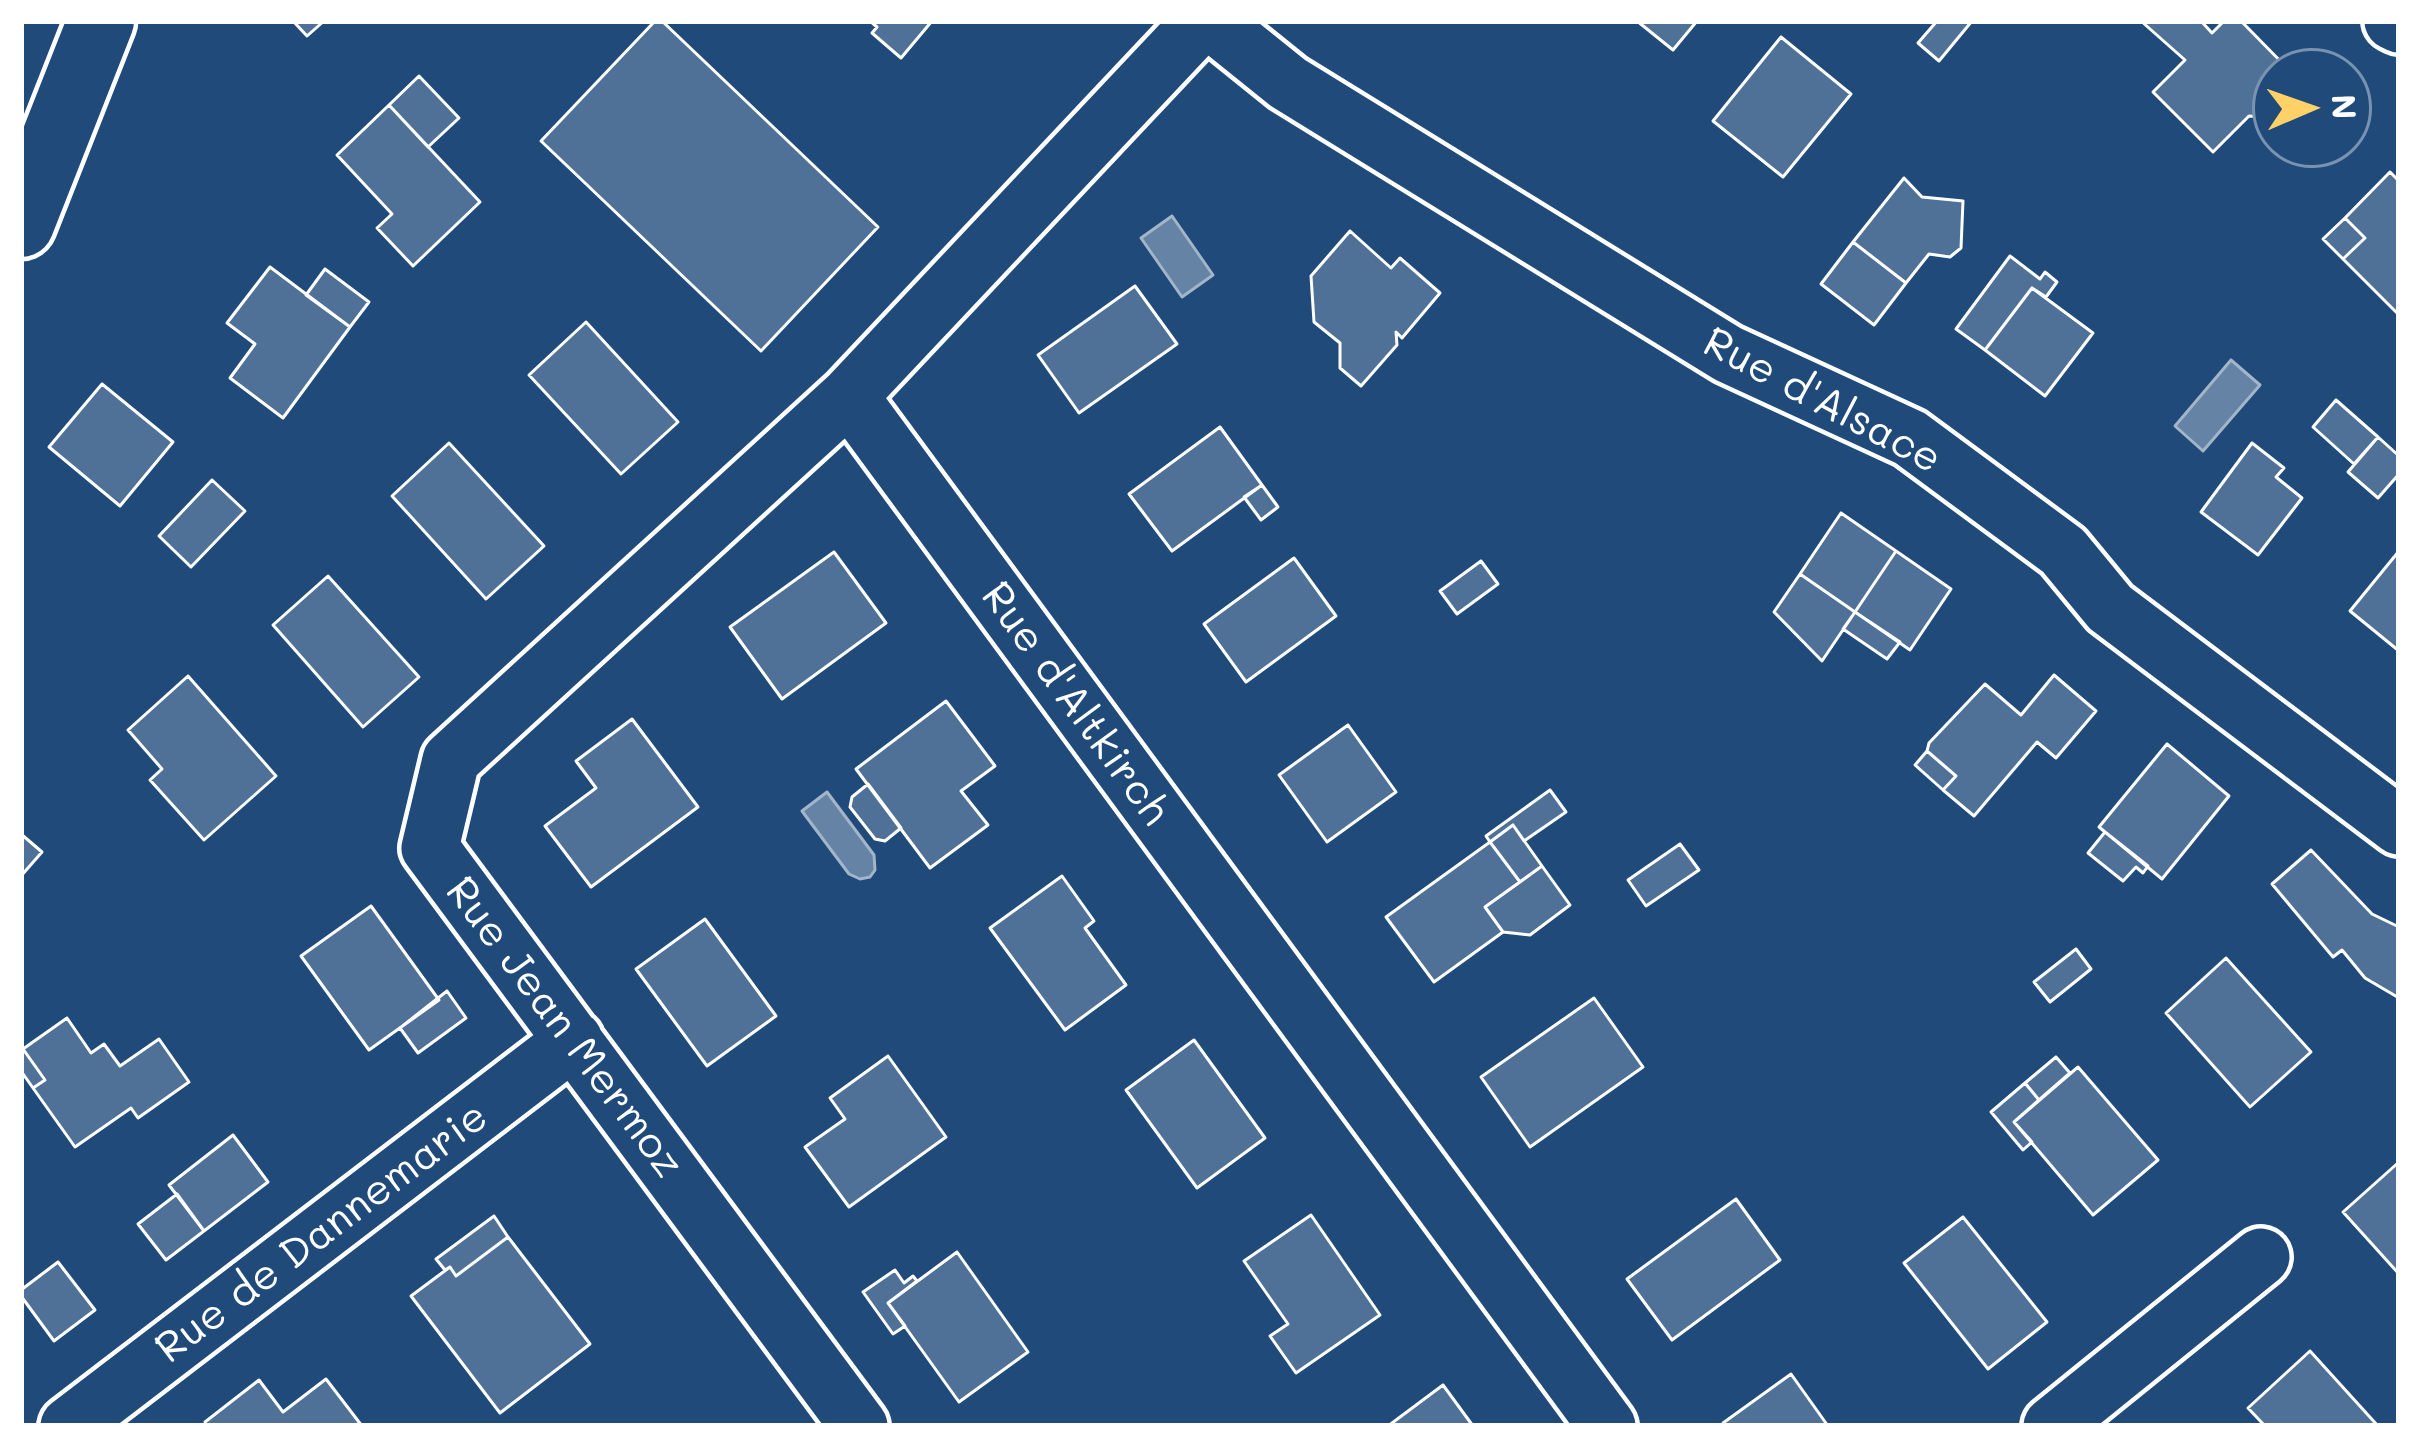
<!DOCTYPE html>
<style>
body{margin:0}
#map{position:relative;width:2420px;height:1447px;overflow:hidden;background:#1f4a7a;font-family:Mali,sans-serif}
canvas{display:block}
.frame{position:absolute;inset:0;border:24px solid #fff;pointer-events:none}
.north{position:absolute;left:2252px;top:48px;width:120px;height:120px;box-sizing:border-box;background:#1f4a7a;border:3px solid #7992af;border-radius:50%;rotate:88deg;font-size:33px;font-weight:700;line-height:48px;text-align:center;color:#fff}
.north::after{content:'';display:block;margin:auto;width:42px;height:54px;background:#ffd166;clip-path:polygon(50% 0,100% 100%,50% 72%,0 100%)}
</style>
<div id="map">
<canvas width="2420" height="1447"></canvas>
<div class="frame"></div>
<div class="north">N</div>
</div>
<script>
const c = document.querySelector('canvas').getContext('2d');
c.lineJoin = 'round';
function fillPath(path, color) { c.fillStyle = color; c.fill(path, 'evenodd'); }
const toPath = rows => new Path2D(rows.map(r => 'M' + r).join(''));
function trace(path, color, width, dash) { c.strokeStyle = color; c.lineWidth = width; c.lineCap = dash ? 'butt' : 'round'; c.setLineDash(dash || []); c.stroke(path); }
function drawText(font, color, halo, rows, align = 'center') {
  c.font = font + ' Mali,sans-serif'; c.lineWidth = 9; c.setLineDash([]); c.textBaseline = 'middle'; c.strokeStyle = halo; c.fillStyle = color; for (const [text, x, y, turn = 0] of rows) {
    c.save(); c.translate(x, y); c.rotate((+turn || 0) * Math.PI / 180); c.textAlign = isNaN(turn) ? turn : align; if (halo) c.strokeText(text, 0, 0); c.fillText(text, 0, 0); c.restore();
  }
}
const water = toPath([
 [1172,216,1213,275,1182,297,1141,238,1172,216],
 [2231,360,2260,385,2203,451,2175,426,2231,360],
 [827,792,874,855,875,870,870,877,860,879,849,874,802,811,827,792]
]);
const building = toPath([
 [293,21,324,21,307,36,293,21],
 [655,21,662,21,878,227,761,351,541,141,655,21],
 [870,21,932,21,901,58,872,33,877,27,870,21],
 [1637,21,1697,21,1673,50,1637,21],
 [1937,21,1972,21,1939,61,1918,43,1937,21],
 [2141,21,2201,21,2212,33,2224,21,2241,21,2291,72,2276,72,2276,90,2261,105,2262,117,2249,116,2213,152,2153,92,2185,60,2141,21],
 [1781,37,1851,94,1783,177,1713,121,1781,37],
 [419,76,459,118,428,147,389,105,419,76],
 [389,105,480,202,413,266,377,228,392,214,337,155,389,105],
 [2390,172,2399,181,2399,315,2343,259,2365,238,2345,218,2390,172],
 [1904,178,1922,197,1963,201,1961,248,1950,257,1929,254,1906,283,1853,242,1904,178],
 [2345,218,2365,238,2343,259,2323,239,2345,218],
 [1350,231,1391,268,1400,258,1440,293,1402,338,1396,332,1397,345,1361,386,1340,368,1340,343,1314,322,1311,276,1350,231],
 [1853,242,1906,283,1874,325,1821,284,1853,242],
 [2010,256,2040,279,2045,272,2057,282,2046,297,2032,288,1985,350,1956,329,2010,256],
 [270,267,350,327,283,418,230,378,255,344,227,323,270,267],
 [325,269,369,302,350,327,306,295,325,269],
 [1135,286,1177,344,1079,413,1038,355,1135,286],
 [2032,288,2093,333,2045,396,1985,350,2032,288],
 [586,322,678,422,621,474,529,375,586,322],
 [102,384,173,442,120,506,49,447,102,384],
 [2336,400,2378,437,2354,464,2313,427,2336,400],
 [1220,427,1262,485,1172,551,1129,494,1220,427],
 [2378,437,2399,456,2399,474,2378,498,2348,472,2378,437],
 [449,443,544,546,486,599,392,496,449,443],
 [2252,443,2284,468,2276,477,2302,498,2258,555,2201,512,2252,443],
 [212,480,245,511,191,567,159,536,212,480],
 [1262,485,1278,507,1261,520,1244,497,1262,485],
 [1841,513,1896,551,1855,612,1800,574,1841,513],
 [1896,551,1951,589,1910,650,1855,612,1896,551],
 [2399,551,2399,651,2350,611,2399,551],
 [834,552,886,623,782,699,730,627,834,552],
 [1294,558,1336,616,1246,682,1204,624,1294,558],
 [1481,561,1498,584,1457,614,1440,591,1481,561],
 [1800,574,1855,612,1822,661,1774,612,1800,574],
 [328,576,419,677,363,727,273,625,328,576],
 [1855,612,1900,642,1887,659,1843,629,1855,612],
 [2054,675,2096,711,2056,758,2037,742,1974,816,1943,790,1956,776,1927,751,1929,743,1985,684,2021,715,2054,675],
 [188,676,276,776,204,840,150,780,162,769,128,730,188,676],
 [946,701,995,766,961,791,988,825,930,868,856,769,946,701],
 [632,719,698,807,591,887,545,826,596,788,576,761,632,719],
 [1348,725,1396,792,1327,842,1279,775,1348,725],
 [2167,744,2229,796,2162,879,2099,827,2167,744],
 [1927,751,1956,776,1943,790,1915,765,1927,751],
 [868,784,901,828,885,841,875,839,850,807,852,797,868,784],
 [1550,790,1566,812,1524,841,1513,825,1490,842,1486,836,1550,790],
 [1513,825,1542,866,1520,882,1490,842,1513,825],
 [2105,832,2148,866,2143,873,2136,867,2123,881,2088,853,2105,832],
 [21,834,42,852,21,876,21,834],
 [1490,842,1520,882,1485,907,1503,932,1434,982,1386,917,1490,842],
 [1680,844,1699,870,1646,906,1628,880,1680,844],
 [2311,850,2372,914,2399,927,2399,998,2365,978,2342,950,2333,957,2272,884,2311,850],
 [1542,866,1570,905,1530,935,1503,932,1485,907,1542,866],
 [1062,876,1094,921,1085,928,1126,985,1065,1030,990,928,1062,876],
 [371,906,439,1000,369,1050,301,956,371,906],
 [705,919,776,1016,707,1066,636,969,705,919],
 [2076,949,2091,969,2050,1002,2034,982,2076,949],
 [2226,958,2311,1052,2250,1107,2166,1013,2226,958],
 [447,991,466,1018,418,1053,400,1028,447,991],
 [1594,998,1643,1067,1530,1147,1481,1077,1594,998],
 [67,1018,91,1053,104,1044,120,1066,159,1039,189,1082,138,1118,131,1108,75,1147,33,1088,45,1080,23,1049,67,1018],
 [1194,1040,1265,1138,1197,1188,1126,1090,1194,1040],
 [23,1049,45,1080,33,1088,21,1071,23,1049],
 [888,1056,946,1137,849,1207,805,1147,845,1119,830,1098,888,1056],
 [2056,1057,2070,1073,2039,1100,2025,1083,2056,1057],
 [2078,1067,2158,1160,2093,1215,2014,1122,2078,1067],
 [2025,1083,2039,1100,2014,1122,2032,1142,2023,1150,1991,1112,2025,1083],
 [233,1135,268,1182,204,1231,169,1185,233,1135],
 [2399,1162,2399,1274,2343,1212,2399,1162],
 [177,1194,204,1231,166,1260,138,1224,177,1194],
 [1736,1199,1780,1260,1672,1340,1627,1279,1736,1199],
 [1311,1215,1380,1315,1296,1373,1270,1336,1288,1324,1244,1261,1311,1215],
 [494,1216,508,1237,456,1276,450,1267,445,1270,436,1259,494,1216],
 [1963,1217,2047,1322,1988,1369,1904,1263,1963,1217],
 [508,1237,590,1344,500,1413,411,1296,450,1267,456,1276,508,1237],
 [957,1252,1028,1352,959,1402,888,1303,957,1252],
 [58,1262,95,1310,54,1341,21,1296,21,1290,58,1262],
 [895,1270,904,1283,913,1276,917,1281,888,1303,905,1326,893,1334,863,1292,895,1270],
 [2310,1351,2378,1426,2265,1426,2248,1408,2310,1351],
 [1791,1374,1828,1426,1726,1426,1723,1423,1791,1374],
 [326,1379,362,1426,208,1426,205,1422,259,1380,283,1412,326,1379],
 [1443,1385,1473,1426,1388,1426,1443,1385]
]);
const minor = toPath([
 [1202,21,849,396,1607,1426],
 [1211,21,1288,83,1728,354,1910,438,2063,551,2110,608,2399,826],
 [2393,21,2399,24],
 [849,396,451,760,430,848,859,1426],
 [69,1426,574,1040],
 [2052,1426,2261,1257]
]);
const secondary = toPath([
 [21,224,101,21]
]);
const streetNames = [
 ["Rue d'Alsace",1822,401,28],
 ["Rue d'Altkirch",1075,704,54],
 ["Rue Jean Mermoz",564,1028,53],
 ["Rue de Dannemarie",322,1233,-37]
];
fillPath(water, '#6583a4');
trace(water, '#a3b5c8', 3);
fillPath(building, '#507197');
trace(building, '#fff', 3);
trace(minor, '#fff', 66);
trace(secondary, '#fff', 75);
trace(minor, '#1f4a7a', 57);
trace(secondary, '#1f4a7a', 66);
drawText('42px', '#fff', '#1f4a7a', streetNames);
</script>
